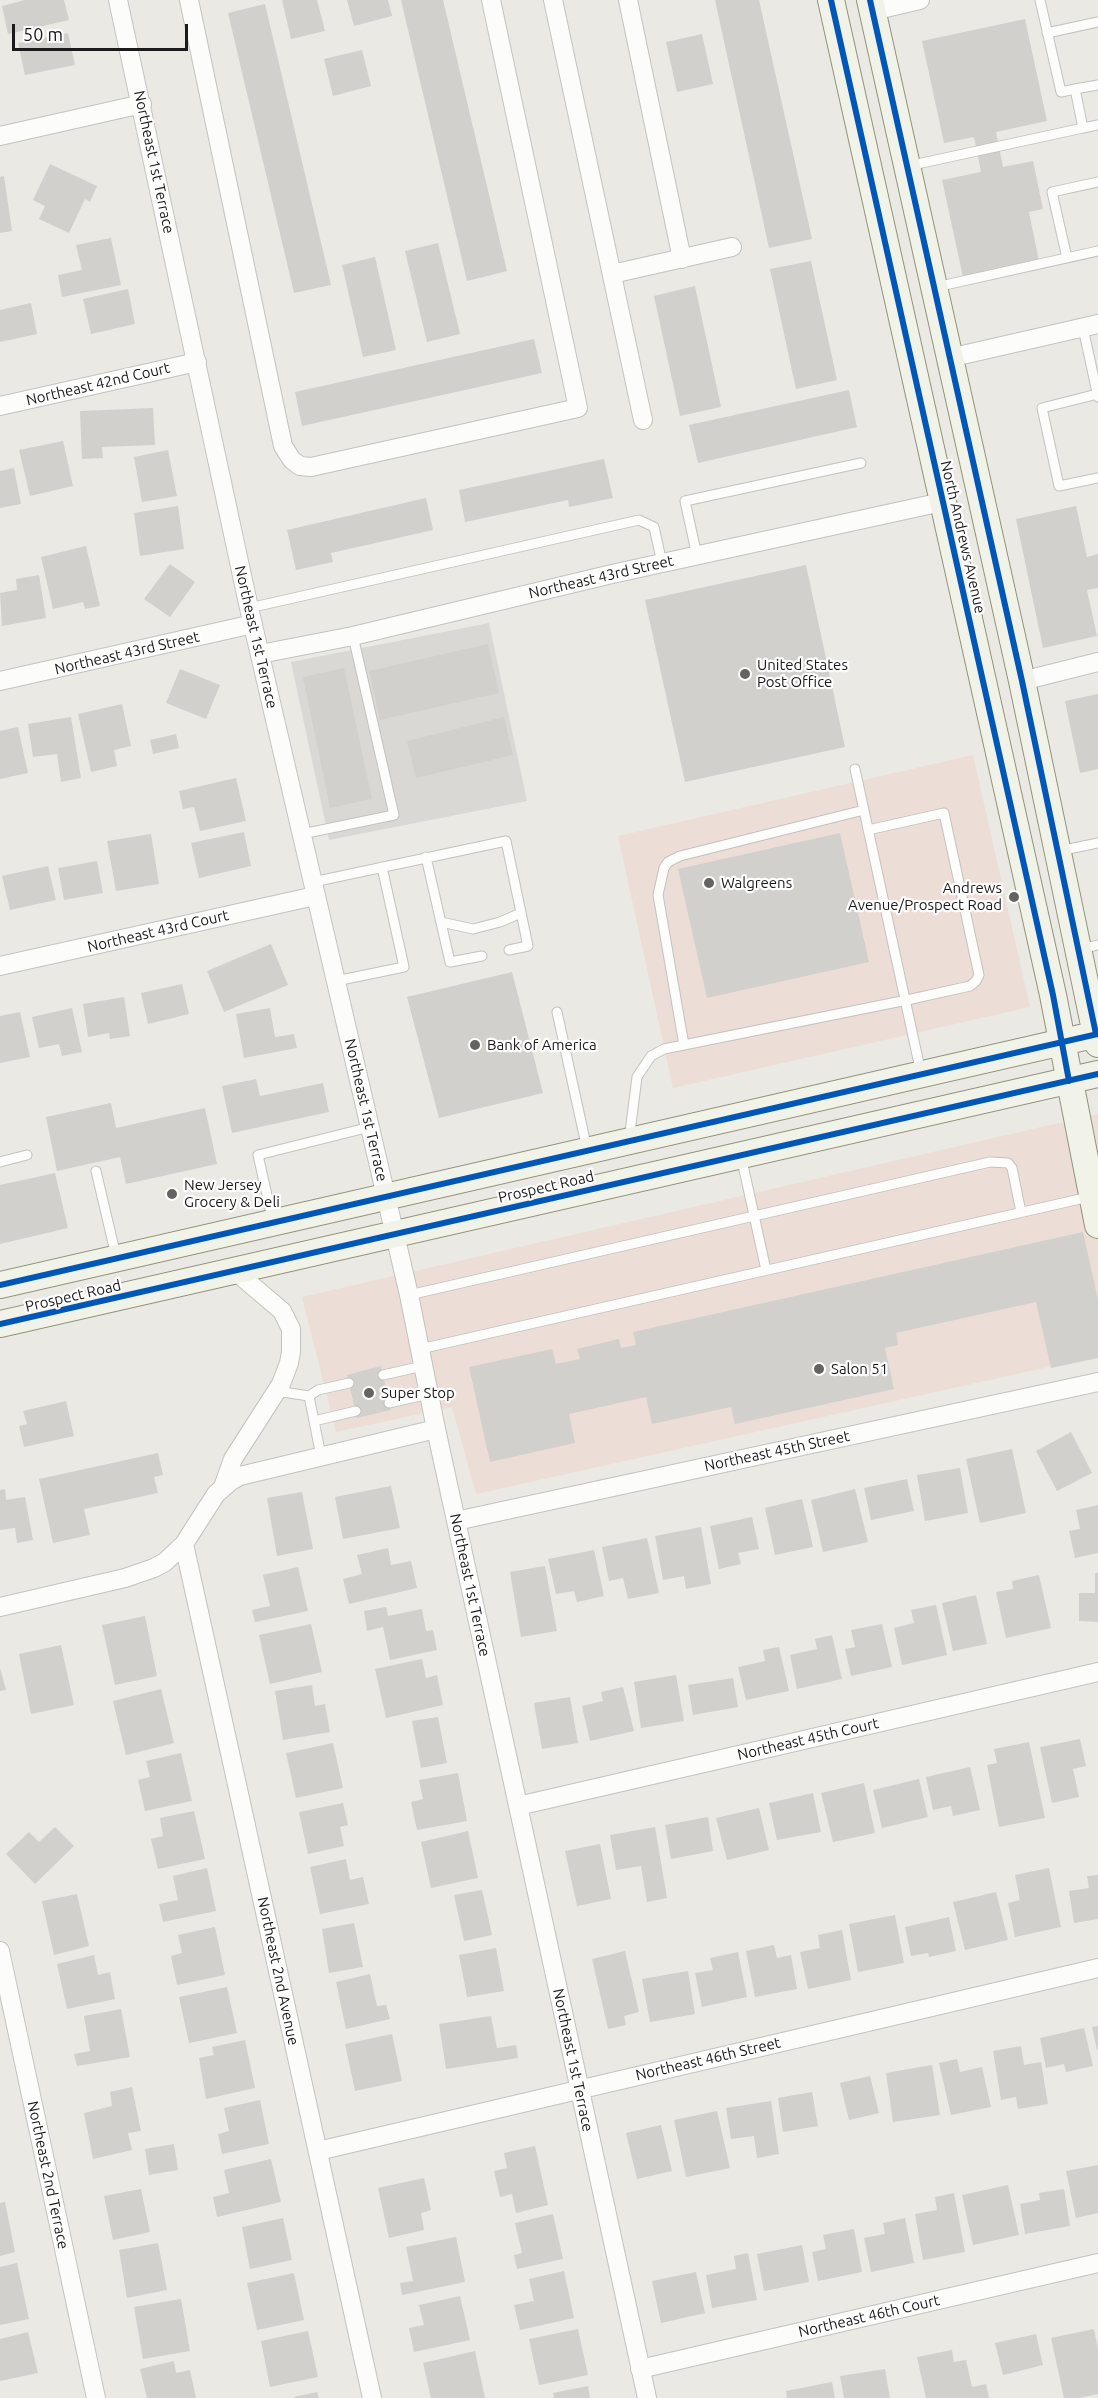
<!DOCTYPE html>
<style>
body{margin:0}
#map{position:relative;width:1098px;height:2398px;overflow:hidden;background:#eae9e4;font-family:Ubuntu,sans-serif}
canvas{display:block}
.scale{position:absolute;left:12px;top:24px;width:176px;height:27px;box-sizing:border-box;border:3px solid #1b1b1b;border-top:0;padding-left:8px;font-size:18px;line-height:21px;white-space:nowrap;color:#1b1b1b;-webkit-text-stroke:4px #fff;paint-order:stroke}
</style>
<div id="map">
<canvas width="1098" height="2398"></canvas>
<div class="scale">50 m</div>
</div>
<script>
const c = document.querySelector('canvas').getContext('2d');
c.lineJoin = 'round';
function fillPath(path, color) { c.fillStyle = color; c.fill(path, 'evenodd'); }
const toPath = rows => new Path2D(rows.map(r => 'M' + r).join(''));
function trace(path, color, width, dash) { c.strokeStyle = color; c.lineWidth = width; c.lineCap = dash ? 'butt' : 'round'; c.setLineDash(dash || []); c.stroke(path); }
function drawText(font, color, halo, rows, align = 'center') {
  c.font = font + ' Ubuntu,sans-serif'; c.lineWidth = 4.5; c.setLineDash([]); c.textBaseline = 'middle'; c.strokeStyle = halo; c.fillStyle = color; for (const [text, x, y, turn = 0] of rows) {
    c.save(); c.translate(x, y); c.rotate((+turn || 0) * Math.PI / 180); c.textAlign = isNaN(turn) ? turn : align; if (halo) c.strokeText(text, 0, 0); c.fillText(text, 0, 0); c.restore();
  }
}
const residential = toPath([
 [489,623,527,801,329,840,291,662]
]);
const commercial = toPath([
 [973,755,1030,1007,673,1088,618,836],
 [1098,1114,1098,1356,476,1494,452,1407,336,1432,302,1297]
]);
const building = toPath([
 [25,0,64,0,69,20,8,34,2,6],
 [282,0,317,0,325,31,291,39],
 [347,0,388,0,392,16,354,26],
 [401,0,443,0,507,271,467,281],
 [715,0,759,0,812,239,769,248],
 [265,4,331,285,294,293,228,13],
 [1025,19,1047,121,996,132,1003,167,1033,161,1043,209,1029,212,1039,261,963,277,942,180,981,172,974,137,944,143,922,41],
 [68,33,75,65,25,75,18,43],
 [702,34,713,84,677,92,666,42],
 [362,50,371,86,333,96,324,59],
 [50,164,97,186,90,202,85,199,69,233,39,219,45,206,33,200],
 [4,176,12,231,0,233,0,177],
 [111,238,121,285,62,297,58,275,82,270,76,245],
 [438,243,460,334,427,342,405,251],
 [375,257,396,350,363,357,342,265],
 [811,261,837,380,796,389,770,269],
 [695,286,721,407,680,416,654,296],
 [128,289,135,324,91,334,83,299],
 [31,303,37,334,0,342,0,310],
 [534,339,542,373,302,426,295,392],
 [849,390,857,427,698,463,689,425],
 [153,408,155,445,102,447,103,458,82,459,80,411],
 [63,441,73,486,30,496,19,450],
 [168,450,177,496,142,502,134,457],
 [604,459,613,498,569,507,568,500,465,522,459,490],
 [14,468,21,504,0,508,0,471],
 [426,498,433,530,331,553,333,562,296,570,287,530],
 [178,506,184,549,140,556,134,513],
 [1076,506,1087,557,1098,554,1098,588,1087,590,1097,636,1043,648,1016,519],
 [86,546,100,606,85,609,83,602,53,609,41,557],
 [170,564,195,582,170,617,144,599],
 [806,565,845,747,685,782,645,600],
 [39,575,46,618,2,626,0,593,17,590,16,579],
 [488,644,499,693,380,720,369,671],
 [344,668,372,799,330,808,303,677],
 [180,669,220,685,206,719,166,703],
 [1098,694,1098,769,1080,773,1065,701],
 [122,704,131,746,114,750,117,766,91,772,78,714],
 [71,717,81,778,61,782,57,754,33,757,28,724],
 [504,717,513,755,416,778,407,741],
 [18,727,28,773,0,779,0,731],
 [176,734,179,748,153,754,150,740],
 [236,778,246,821,200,831,194,807,183,809,179,791],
 [244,832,251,866,199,878,191,843],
 [840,833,869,962,707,998,678,869],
 [151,834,159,884,116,891,107,841],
 [97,861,103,893,64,900,58,868],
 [48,866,56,900,10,910,2,876],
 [271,944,288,985,224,1012,207,971],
 [512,972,543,1093,439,1118,407,997],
 [182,984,189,1014,148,1024,141,993],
 [124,997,130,1036,110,1039,109,1033,88,1037,83,1004],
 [72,1008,82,1052,62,1056,59,1044,39,1048,32,1017],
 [270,1008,275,1037,294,1034,297,1048,244,1058,236,1014],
 [20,1012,30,1057,0,1063,0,1016],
 [256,1079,260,1096,323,1083,329,1112,232,1133,222,1086],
 [111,1103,116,1128,205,1108,217,1164,126,1184,120,1157,57,1171,46,1117],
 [55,1173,68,1228,0,1244,0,1185],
 [1083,1232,1098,1300,1098,1358,1051,1368,1036,1302,896,1333,898,1345,885,1348,894,1389,735,1424,731,1407,652,1424,646,1397,569,1414,575,1443,490,1462,469,1367,552,1349,556,1364,580,1359,577,1349,619,1339,621,1348,636,1345,633,1332],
 [381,1366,391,1410,357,1418,347,1375],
 [66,1401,74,1436,24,1447,19,1426,27,1424,23,1411],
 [1071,1432,1092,1473,1057,1491,1036,1451],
 [1012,1449,1026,1513,980,1523,966,1459],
 [158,1453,163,1475,154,1477,158,1493,84,1509,90,1535,53,1543,39,1479],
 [960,1468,968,1513,925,1521,917,1475],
 [907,1479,914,1511,871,1520,864,1488],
 [391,1486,400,1528,343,1539,335,1497],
 [5,1489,6,1500,25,1497,33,1540,17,1543,15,1528,0,1530,0,1490],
 [855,1489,868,1542,823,1552,811,1500],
 [302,1492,313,1549,277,1556,267,1498],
 [802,1499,813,1547,775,1555,765,1508],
 [1098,1505,1098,1553,1075,1558,1069,1531,1080,1529,1076,1510],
 [752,1517,759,1549,738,1553,741,1564,719,1569,710,1526],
 [701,1527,711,1584,686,1589,684,1576,663,1580,655,1536],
 [647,1538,659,1593,628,1599,623,1578,609,1581,602,1547],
 [388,1548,391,1565,411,1561,417,1588,349,1604,343,1579,362,1574,357,1555],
 [594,1550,604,1596,577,1602,574,1591,556,1594,548,1559],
 [545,1566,557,1631,521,1637,510,1572],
 [298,1567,308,1611,255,1622,252,1610,270,1606,263,1575],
 [1095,1573,1098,1573,1098,1622,1079,1621,1079,1593,1095,1593],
 [1039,1575,1051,1628,1006,1638,996,1592,1013,1589,1012,1581],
 [976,1595,987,1644,953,1651,942,1603],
 [936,1605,947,1655,902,1665,894,1628,914,1623,911,1610],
 [386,1607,388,1616,422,1609,426,1631,433,1630,437,1650,390,1660,383,1627,367,1631,364,1611],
 [145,1616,157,1676,115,1685,102,1625],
 [311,1624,322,1672,270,1684,259,1635],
 [882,1624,892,1667,851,1676,845,1649,855,1647,851,1630],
 [832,1635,842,1679,797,1689,790,1655,817,1649,815,1639],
 [61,1645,74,1705,31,1714,19,1654],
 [779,1647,789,1691,746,1700,738,1667,765,1661,763,1650],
 [422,1659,426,1678,437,1675,443,1705,386,1718,375,1669],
 [0,1668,6,1690,0,1691],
 [676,1675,684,1721,641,1728,634,1682],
 [733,1678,738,1707,693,1715,688,1685],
 [312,1685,315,1706,325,1704,330,1732,283,1740,275,1691],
 [623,1687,634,1731,590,1741,582,1706,603,1701,601,1692],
 [161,1689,174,1743,126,1755,113,1701],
 [570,1697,578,1743,542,1749,534,1703],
 [438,1717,447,1763,421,1768,412,1721],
 [1080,1739,1086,1766,1073,1769,1079,1797,1052,1803,1040,1747],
 [1029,1742,1045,1818,999,1827,987,1765,997,1763,994,1749],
 [333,1743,343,1788,296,1798,286,1753],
 [181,1753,192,1801,145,1811,138,1780,150,1777,146,1761],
 [970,1767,980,1810,953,1816,951,1806,933,1810,926,1777],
 [458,1773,467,1821,417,1830,411,1802,423,1799,419,1780],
 [919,1779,928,1817,882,1828,873,1790],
 [864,1783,875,1833,833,1842,821,1793],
 [813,1793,821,1832,777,1840,769,1803],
 [343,1803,348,1825,340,1827,344,1846,308,1854,299,1812],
 [759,1808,769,1850,727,1860,716,1818],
 [194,1811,205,1859,158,1869,151,1839,163,1836,160,1818],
 [708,1817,713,1851,671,1859,665,1825],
 [55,1827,74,1846,35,1884,6,1854,29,1832,39,1842],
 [655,1827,667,1898,647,1902,641,1866,616,1870,610,1835],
 [468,1831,478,1878,431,1888,421,1842],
 [600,1844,611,1899,577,1906,565,1851],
 [346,1859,350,1880,363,1877,369,1904,320,1914,310,1867],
 [207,1868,216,1911,163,1922,159,1904,178,1900,173,1876],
 [1049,1868,1061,1927,1015,1937,1008,1903,1020,1900,1015,1875],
 [1098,1875,1098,1919,1074,1923,1069,1891,1089,1888,1087,1876],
 [482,1890,492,1935,464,1941,454,1895],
 [996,1892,1008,1940,965,1950,953,1902],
 [77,1894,89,1946,54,1955,42,1901],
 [895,1915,904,1963,858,1972,849,1924],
 [949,1917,956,1951,929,1957,928,1953,911,1956,905,1927],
 [354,1923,363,1967,329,1973,322,1929],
 [215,1927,225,1975,177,1985,171,1956,182,1953,178,1935],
 [842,1930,851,1980,808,1989,800,1952,820,1948,818,1935],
 [774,1945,777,1958,791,1955,797,1989,755,1997,746,1951],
 [496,1948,504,1991,467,1997,459,1955],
 [625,1951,639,2012,624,2016,626,2025,608,2029,592,1959],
 [738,1952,747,1997,702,2007,695,1973,713,1970,710,1958],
 [94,1955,98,1975,110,1972,115,1999,67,2009,57,1964],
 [688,1971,695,2014,650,2022,642,1979],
 [370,1974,377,2006,386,2005,390,2019,346,2029,336,1982],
 [227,1987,237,2033,189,2043,179,1997],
 [121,2009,130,2057,77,2066,74,2054,90,2051,84,2016],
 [491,2016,497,2048,516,2045,518,2058,446,2069,439,2024],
 [1098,2026,1098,2050,1097,2050,1092,2027],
 [1084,2028,1093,2066,1066,2072,1064,2064,1046,2068,1040,2038],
 [392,2034,402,2081,355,2091,345,2044],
 [245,2040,255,2088,206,2099,199,2058,214,2055,212,2047],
 [1021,2046,1024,2065,1041,2062,1048,2104,1018,2109,1016,2097,1001,2100,993,2051],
 [957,2059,960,2072,982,2067,991,2107,951,2115,939,2063],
 [932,2065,940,2115,893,2122,886,2073],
 [870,2076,879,2113,849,2120,840,2083],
 [132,2087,141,2131,128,2133,132,2150,93,2159,84,2113,112,2106,110,2092],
 [812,2092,818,2126,783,2132,778,2098],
 [260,2100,269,2144,222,2154,218,2134,229,2131,224,2108],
 [771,2101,779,2154,757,2158,754,2136,731,2139,726,2108],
 [717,2111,730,2168,686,2177,674,2120],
 [661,2125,672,2171,637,2179,626,2133],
 [174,2144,178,2170,149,2175,145,2149],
 [535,2146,548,2205,516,2213,512,2194,500,2197,494,2171,507,2168,504,2153],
 [271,2159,281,2202,217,2217,213,2197,229,2193,224,2170],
 [1098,2165,1098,2213,1076,2218,1066,2171],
 [424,2178,431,2210,421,2213,424,2230,389,2238,378,2188],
 [1008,2185,1019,2235,973,2245,962,2195],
 [141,2189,150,2232,113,2240,104,2196],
 [1064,2189,1070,2226,1025,2234,1020,2204,1040,2200,1039,2193],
 [954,2193,965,2252,923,2260,915,2214,937,2210,935,2197],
 [5,2202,15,2252,0,2256,0,2203],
 [553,2214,563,2259,517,2269,514,2255,522,2253,515,2223],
 [283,2218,292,2260,250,2269,242,2227],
 [905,2218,914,2263,871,2272,864,2238,885,2234,883,2223],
 [854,2229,862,2272,818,2281,812,2252,826,2249,823,2235],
 [456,2237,465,2282,402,2295,400,2283,413,2281,406,2247],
 [158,2243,167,2290,127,2298,119,2250],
 [802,2245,809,2282,764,2291,757,2254],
 [748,2253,757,2300,712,2308,706,2275,736,2269,734,2256],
 [17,2263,29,2319,0,2325,0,2267],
 [564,2271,574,2318,520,2330,514,2305,534,2301,529,2279],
 [696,2272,705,2313,661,2323,652,2281],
 [294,2273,304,2320,257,2330,247,2283],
 [460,2296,470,2340,414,2352,409,2328,424,2325,419,2305],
 [181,2299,190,2351,143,2359,134,2307],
 [578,2329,588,2375,539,2385,529,2339],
 [1094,2329,1098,2349,1098,2394,1078,2398,1064,2398,1051,2338],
 [308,2331,318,2377,270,2387,261,2341],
 [28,2332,38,2373,0,2381,0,2339],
 [1036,2334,1043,2365,1003,2375,995,2343],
 [952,2350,954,2362,966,2360,972,2387,986,2384,989,2398,926,2398,917,2357],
 [475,2351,485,2398,431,2398,423,2363],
 [174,2361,176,2373,190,2370,196,2398,147,2398,140,2369],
 [885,2369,890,2398,844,2398,840,2376],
 [832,2382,835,2398,787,2398,786,2391],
 [588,2386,590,2398,554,2398,553,2393],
 [317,2392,319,2398,294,2398,294,2397]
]);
const service = toPath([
 [1047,33,1098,22],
 [1075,89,1098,85],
 [1083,128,1098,125],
 [908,166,1083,128,1075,89,1061,92,1040,0],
 [1067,258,1052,192,1098,182],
 [936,287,1098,251],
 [1083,328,1098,397],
 [1097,394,1042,408,1059,486,1098,478],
 [697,556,685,501,861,463],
 [249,608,639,520,654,527,662,563],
 [855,769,921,1073],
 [302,834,394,815,353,636],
 [1059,851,1098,843],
 [426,857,450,962,482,956],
 [313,882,506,841,528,946,509,950],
 [441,922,473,929,500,922,521,913],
 [1080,949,1098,945],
 [336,981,404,967,382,867],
 [557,1012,587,1149],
 [684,1045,658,895,664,868,668,862,680,856,864,810],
 [629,1140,637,1077,651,1056,664,1049,907,1000,970,986,976,981,979,975,944,813,868,830],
 [741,1156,766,1270],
 [0,1162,27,1155],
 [96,1171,116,1256],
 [273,1222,258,1155,370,1127],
 [409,1295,990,1162,1008,1163,1012,1168,1021,1212],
 [420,1349,1089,1197],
 [383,1375,423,1366],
 [276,1391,309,1396,321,1456],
 [309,1396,318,1390,349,1383],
 [389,1403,429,1394],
 [314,1421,356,1411]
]);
const minor = toPath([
 [118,0,249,608,409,1295,436,1429,647,2398],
 [189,0,283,446,292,460,300,466,311,467,578,408,491,0],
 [553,0,643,420],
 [628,0,682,259],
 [873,11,920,0],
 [0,136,142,104],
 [612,274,732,247],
 [949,358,1098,324],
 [0,406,197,362],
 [260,654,353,636,612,574,942,502],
 [0,681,253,624],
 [1022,681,1098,662],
 [0,966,315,896],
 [223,1487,233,1459,281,1384,289,1363,291,1352,291,1329,282,1311,235,1271],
 [456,1521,1098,1382],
 [184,1544,372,2398],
 [0,1607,125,1578,154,1568,165,1562,184,1544,216,1494,231,1481,240,1476,436,1429],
 [518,1806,1098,1672],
 [0,1951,96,2398],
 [318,2151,1098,1968],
 [640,2369,1098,2263]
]);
const secondary = toPath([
 [831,0,1053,995,1098,1225],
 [870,0,1022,681,1098,1044],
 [0,1285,1098,1034],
 [0,1324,1098,1074]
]);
const cycleway = toPath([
 [831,0,1053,995,1069,1081],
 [870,0,1022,681,1096,1034],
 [0,1285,1098,1034],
 [0,1324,1098,1074]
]);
const markers = [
 [745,674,6,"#636361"],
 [709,883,6,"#636361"],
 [1014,897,6,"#636361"],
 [475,1045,6,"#636361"],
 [172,1194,6,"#636361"],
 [819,1369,6,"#636361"],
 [369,1393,6,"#636361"]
];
const streetNames = [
 ["Northeast 1st Terrace",154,162,78],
 ["Northeast 42nd Court",98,384,-13],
 ["North Andrews Avenue",963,537,77],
 ["Northeast 43rd Street",601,577,-13],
 ["Northeast 1st Terrace",256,637,77],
 ["Northeast 43rd Street",127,653,-13],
 ["Northeast 43rd Court",158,931,-13],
 ["Northeast 1st Terrace",366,1110,77],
 ["Prospect Road",546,1187,-13],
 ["Prospect Road",73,1296,-13],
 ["Northeast 45th Street",777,1451,-12],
 ["Northeast 1st Terrace",470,1585,78],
 ["Northeast 45th Court",808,1739,-13],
 ["Northeast 2nd Avenue",278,1971,78],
 ["Northeast 46th Street",708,2059,-13],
 ["Northeast 1st Terrace",573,2060,78],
 ["Northeast 2nd Terrace",48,2175,78],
 ["Northeast 46th Court",869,2316,-13]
];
const poiNames = [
 ["United States",757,665],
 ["Post Office",757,682],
 ["Walgreens",721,883],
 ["Andrews",1002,888,"right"],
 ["Avenue/Prospect Road",1002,905,"right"],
 ["Bank of America",487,1045],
 ["New Jersey",184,1185],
 ["Grocery & Deli",184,1202],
 ["Salon 51",831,1369],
 ["Super Stop",381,1393]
];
fillPath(residential, '#d9d8d5');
fillPath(commercial, '#edddd7');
fillPath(building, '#d2d0cc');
trace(service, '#c2c2c0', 11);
trace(minor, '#c2c2c0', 20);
trace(secondary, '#90947c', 28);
trace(service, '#fcfcfb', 9);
trace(minor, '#fcfcfb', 18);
trace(secondary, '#f1f2e8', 26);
trace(cycleway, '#0057b8', 6);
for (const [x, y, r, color] of markers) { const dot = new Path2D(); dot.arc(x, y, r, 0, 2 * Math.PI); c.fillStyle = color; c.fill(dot); trace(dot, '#fff', 2); }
drawText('15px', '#1b1b1b', '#fff', streetNames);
drawText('15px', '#1b1b1b', '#fff', poiNames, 'left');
</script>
